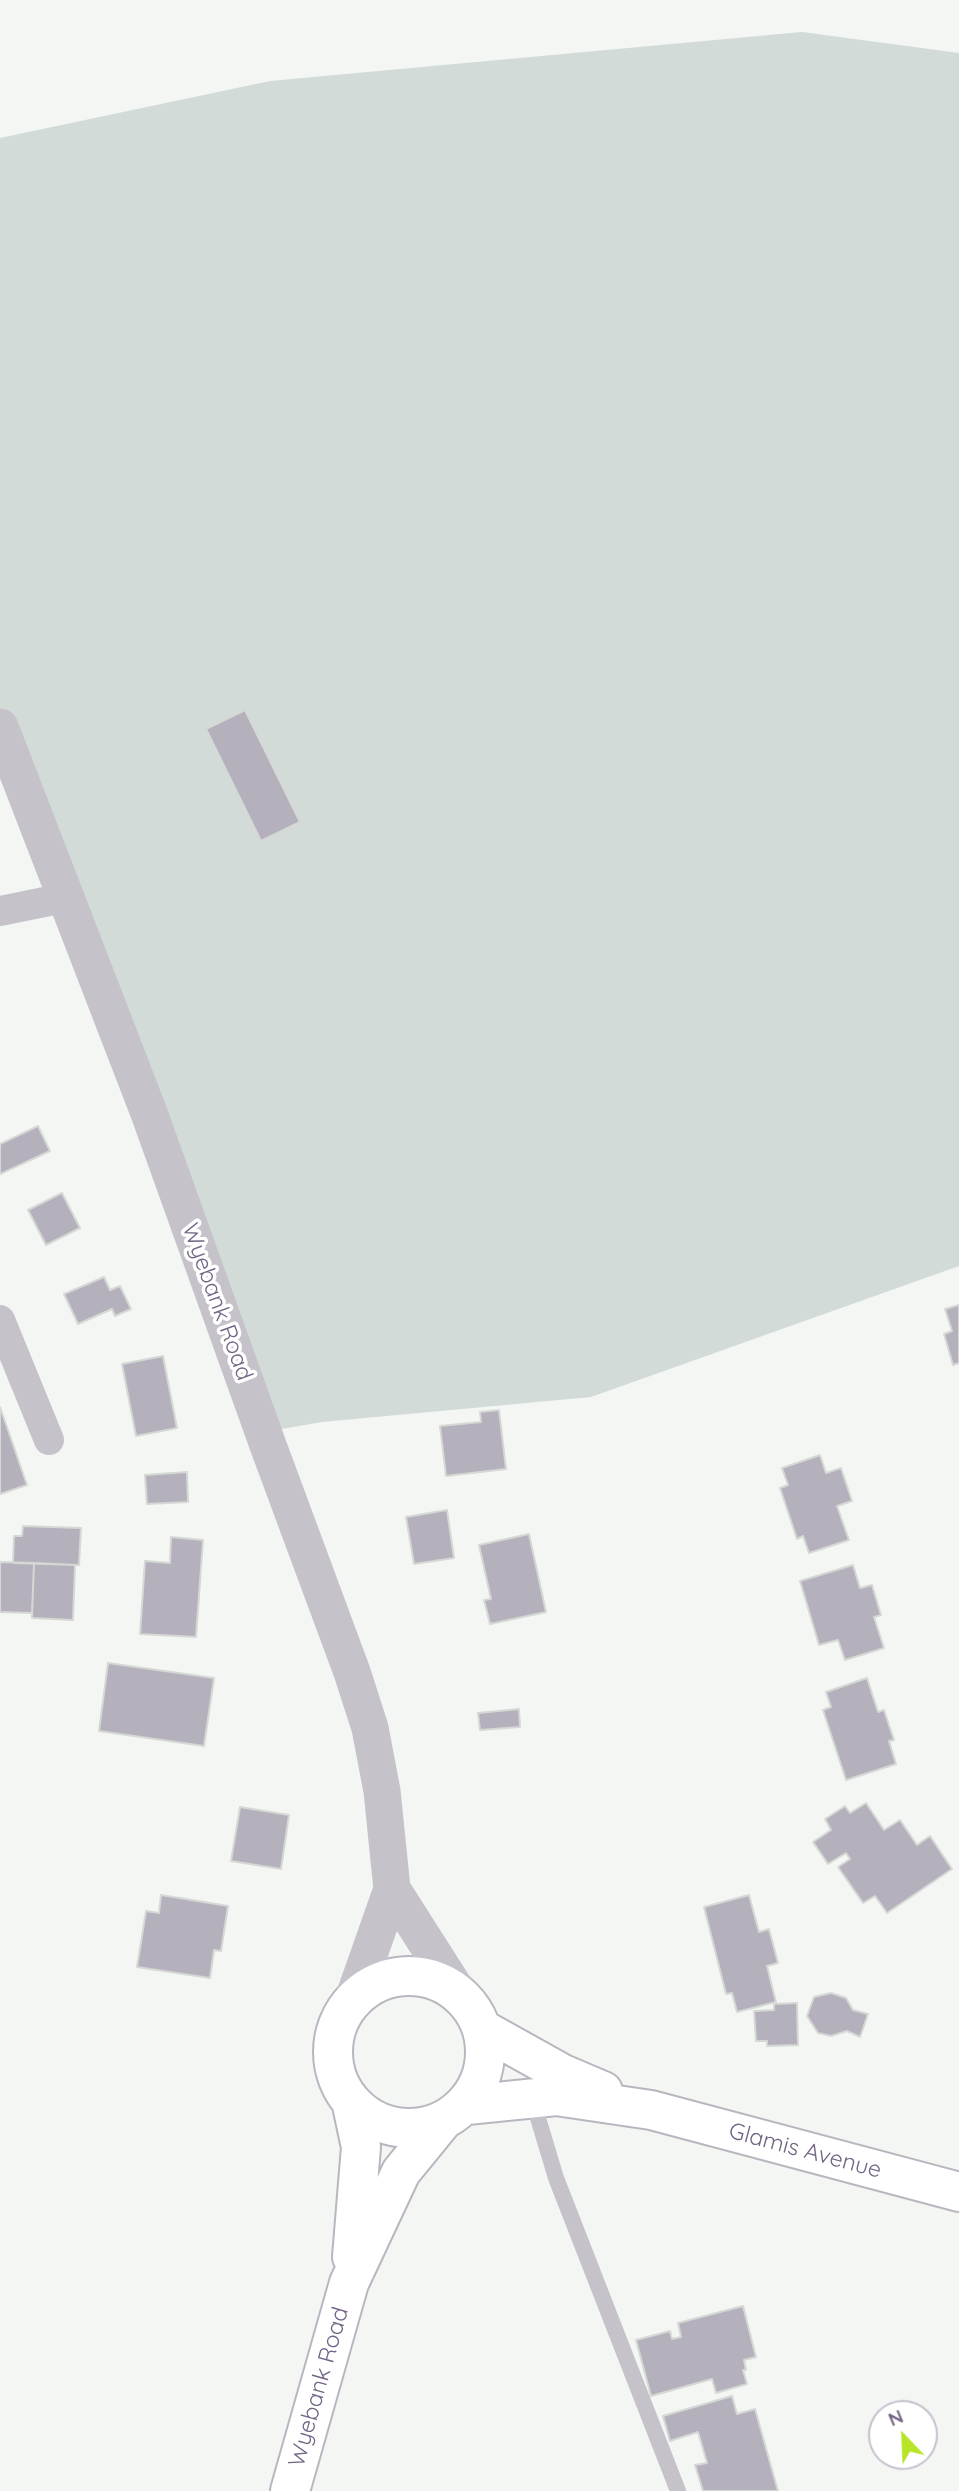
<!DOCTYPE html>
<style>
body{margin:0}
#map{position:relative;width:959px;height:2491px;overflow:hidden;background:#f3f6f3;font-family:Quicksand,sans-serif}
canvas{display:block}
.north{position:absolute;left:868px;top:2400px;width:70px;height:70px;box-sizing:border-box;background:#fff;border:2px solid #c7c1ce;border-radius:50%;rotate:337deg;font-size:19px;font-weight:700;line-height:28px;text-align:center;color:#736584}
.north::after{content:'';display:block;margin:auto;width:24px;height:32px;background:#b8e426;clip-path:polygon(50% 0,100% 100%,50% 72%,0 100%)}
</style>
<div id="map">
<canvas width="959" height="2491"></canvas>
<div class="north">N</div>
</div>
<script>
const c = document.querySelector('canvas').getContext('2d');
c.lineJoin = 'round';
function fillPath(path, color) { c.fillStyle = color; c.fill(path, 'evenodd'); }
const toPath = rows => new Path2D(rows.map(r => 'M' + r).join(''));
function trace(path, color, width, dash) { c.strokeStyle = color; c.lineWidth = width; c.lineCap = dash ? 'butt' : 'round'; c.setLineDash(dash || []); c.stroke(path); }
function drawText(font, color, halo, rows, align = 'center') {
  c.font = font + ' Quicksand,sans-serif'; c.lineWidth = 7; c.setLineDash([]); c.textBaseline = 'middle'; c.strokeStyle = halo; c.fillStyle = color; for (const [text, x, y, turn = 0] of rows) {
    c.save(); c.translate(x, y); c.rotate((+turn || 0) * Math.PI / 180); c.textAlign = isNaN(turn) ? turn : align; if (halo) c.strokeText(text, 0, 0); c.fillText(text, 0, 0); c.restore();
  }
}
const green = toPath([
 [802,32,959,53,959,1266,591,1397,322,1422,264,1432,0,715,0,138,270,81]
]);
const building = toPath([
 [245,710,300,822,261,841,206,729,245,710],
 [38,1126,50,1151,0,1174,0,1144,38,1126],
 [62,1193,80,1228,46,1245,28,1210,62,1193],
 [104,1277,110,1290,120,1286,131,1309,115,1316,112,1309,78,1324,64,1294,104,1277],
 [959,1305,959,1363,953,1365,944,1334,952,1331,945,1309,959,1305],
 [163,1356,177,1428,136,1436,122,1364,163,1356],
 [0,1407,27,1485,0,1494,0,1407],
 [499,1410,506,1469,446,1476,440,1426,481,1422,480,1412,499,1410],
 [820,1455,826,1473,841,1468,852,1501,837,1506,849,1540,809,1553,803,1536,797,1539,780,1488,788,1485,782,1468,820,1455],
 [187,1472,188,1502,147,1504,145,1475,187,1472],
 [447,1510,454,1558,414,1564,406,1517,447,1510],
 [23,1526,81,1528,79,1565,13,1563,14,1536,22,1536,23,1526],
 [529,1534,546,1612,490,1624,484,1600,491,1599,479,1545,529,1534],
 [171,1537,203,1540,196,1637,140,1634,145,1561,170,1563,171,1537],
 [0,1562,34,1563,32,1613,0,1612,0,1562],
 [34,1563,75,1565,73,1620,32,1618,34,1563],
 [853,1565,860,1588,872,1585,881,1615,874,1617,884,1648,845,1660,838,1640,819,1645,800,1581,853,1565],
 [108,1663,214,1678,204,1746,99,1731,108,1663],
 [867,1678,878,1712,884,1710,894,1740,889,1741,896,1764,846,1780,823,1710,831,1707,826,1692,867,1678],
 [519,1709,520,1727,480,1730,478,1713,519,1709],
 [866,1803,884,1830,900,1820,917,1845,930,1836,952,1869,887,1913,875,1896,863,1903,838,1867,850,1859,846,1853,828,1864,813,1842,831,1830,825,1819,845,1806,850,1813,866,1803],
 [240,1807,289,1815,281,1869,231,1861,240,1807],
 [161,1895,228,1906,221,1951,214,1950,210,1978,137,1967,146,1911,159,1913,161,1895],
 [749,1895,759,1932,769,1929,778,1963,767,1966,776,2002,737,2012,732,1993,726,1994,704,1907,749,1895],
 [831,1993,846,1998,853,2010,868,2014,860,2037,847,2031,831,2036,818,2033,807,2016,814,1997,831,1993],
 [797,2003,798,2045,767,2046,767,2041,756,2041,754,2011,774,2010,774,2004,797,2003],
 [743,2306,756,2357,744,2360,746,2370,743,2370,747,2384,716,2393,712,2379,651,2396,636,2340,670,2331,672,2339,681,2337,678,2323,743,2306],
 [732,2396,737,2414,755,2409,778,2491,703,2491,695,2465,707,2463,698,2432,670,2441,663,2416,732,2396]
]);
const service = toPath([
 [532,2098,556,2178,678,2491]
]);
const minor = toPath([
 [0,911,64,898],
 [0,1320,49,1440]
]);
const tertiary = toPath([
 [0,727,149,1113,269,1448,352,1672,370,1728,382,1791,392,1889,353,2000],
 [392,1889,457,1991]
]);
const secondary = toPath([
 '333 2052a76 76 0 1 1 152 0a76 76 0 1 1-152 0Z',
 [484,2030,563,2074,603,2091],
 [467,2105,556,2096,651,2110,959,2192],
 [352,2257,361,2147,352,2105],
 [290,2491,349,2283,401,2172,441,2123]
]);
const streetNames = [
 ["Wyebank Road",217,1302,70],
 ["Glamis Avenue",805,2151,15],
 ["Wyebank Road",319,2387,-74]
];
fillPath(green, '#d2dbd8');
fillPath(building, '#b5b1bc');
trace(building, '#d5d8d5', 2);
trace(secondary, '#bab6c0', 42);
trace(service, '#c5c2c9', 16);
trace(minor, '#c5c2c9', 30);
trace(tertiary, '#c5c2c9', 37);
trace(secondary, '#fff', 38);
drawText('23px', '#736584', '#fff', streetNames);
</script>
